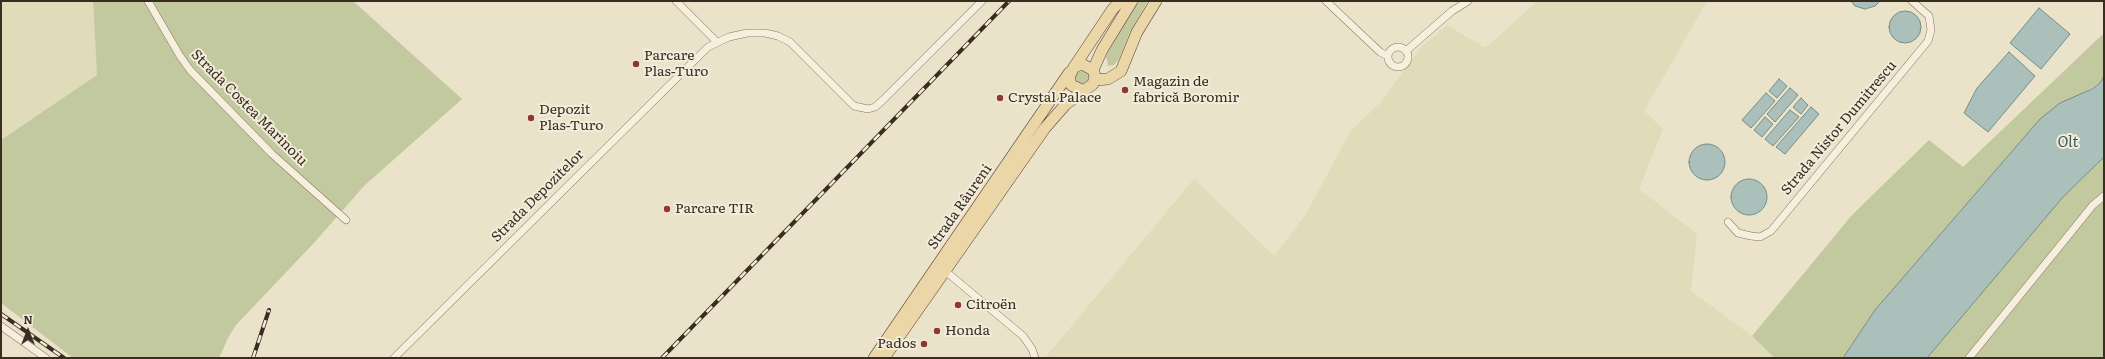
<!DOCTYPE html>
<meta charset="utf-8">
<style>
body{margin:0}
#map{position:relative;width:2105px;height:359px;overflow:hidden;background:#ebe2ca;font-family:Literata,serif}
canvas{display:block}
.frame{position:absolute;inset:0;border:2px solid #392d22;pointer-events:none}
.north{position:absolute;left:8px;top:311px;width:40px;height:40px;-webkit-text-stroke:3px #f3ecda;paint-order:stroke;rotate:0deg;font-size:11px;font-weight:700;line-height:16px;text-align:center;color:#392d22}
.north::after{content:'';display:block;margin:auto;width:14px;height:18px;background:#392d22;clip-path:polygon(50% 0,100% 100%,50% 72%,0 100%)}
</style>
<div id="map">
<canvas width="2105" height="359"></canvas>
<div class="frame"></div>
<div class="north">N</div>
</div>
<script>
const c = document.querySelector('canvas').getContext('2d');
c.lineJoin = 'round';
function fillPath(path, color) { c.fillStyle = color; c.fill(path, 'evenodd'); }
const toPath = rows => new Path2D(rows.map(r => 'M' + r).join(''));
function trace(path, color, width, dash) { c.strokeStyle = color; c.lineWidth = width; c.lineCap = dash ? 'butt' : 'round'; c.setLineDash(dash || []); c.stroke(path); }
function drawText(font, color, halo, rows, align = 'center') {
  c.font = font + ' Literata,serif'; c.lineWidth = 4; c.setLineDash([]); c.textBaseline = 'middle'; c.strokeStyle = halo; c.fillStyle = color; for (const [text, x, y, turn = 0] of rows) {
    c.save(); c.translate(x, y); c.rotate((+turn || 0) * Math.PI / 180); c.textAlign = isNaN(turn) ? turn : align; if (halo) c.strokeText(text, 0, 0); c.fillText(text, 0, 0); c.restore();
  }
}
const farmland = toPath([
 [1,1,93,1,97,75,1,140],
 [1537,1,1707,1,1644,111,1663,129,1639,189,1697,234,1691,291,1752,336,1775,358,1045,358,1194,179,1274,256,1306,214,1350,132,1383,100,1420,48,1447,25,1484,47,1488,46]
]);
const green = toPath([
 [93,1,353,1,462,99,364,186,313,244,236,325,228,338,219,358,73,358,1,303,1,140,97,75],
 [1138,1,1148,1,1131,30,1119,59,1114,65,1108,66,1106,56],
 [2104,33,2104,76,2100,83,2040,119,1875,310,1843,358,1775,358,1752,336,1852,215,1929,140,1963,167],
 '1075 77a7 7 0 1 1 14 0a7 7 0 1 1-14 0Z',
 [2104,157,2104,358,1927,358,2063,197]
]);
const water = toPath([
 [1851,1,1880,1,1875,6,1865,9,1855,6,1851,1],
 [2039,8,2070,34,2041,69,2010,43,2039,8],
 '1889 27a16 16 0 1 1 32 0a16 16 0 1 1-32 0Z',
 [2009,52,2035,76,1988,132,1964,113,1977,88,2009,52],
 [2104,76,2104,157,2063,197,1927,358,1843,358,1875,310,2040,119,2060,103,2092,89,2100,83,2104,76],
 [1779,79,1787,86,1777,98,1769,91,1779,79],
 [1790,88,1798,95,1775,122,1767,114,1790,88],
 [1766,93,1775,101,1751,128,1742,120,1766,93],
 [1801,98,1808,105,1801,114,1793,107,1801,98],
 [1811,107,1819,114,1785,154,1776,147,1811,107],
 [1790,110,1799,117,1773,146,1765,139,1790,110],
 [1765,117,1773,124,1762,137,1754,130,1765,117],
 '1689 162a18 18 0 1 1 36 0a18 18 0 1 1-36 0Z',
 '1731 197a18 18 0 1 1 36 0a18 18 0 1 1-36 0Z'
]);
const street = toPath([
 [148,1,180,56,190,70,272,154,346,220],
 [676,1,717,42],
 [1326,1,1380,52,1388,56],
 '1388 57a10 10 0 1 1 20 0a10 10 0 1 1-20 0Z',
 [1406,51,1452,11,1468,1],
 [1728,222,1738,233,1751,236,1760,237,1771,231,1928,41,1931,30,1929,16,1912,1],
 [944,270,1023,336,1032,349,1035,358],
 [1,326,46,358],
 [394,358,708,47,729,37,747,33,765,33,778,36,790,42,854,106,868,109,875,107,883,100,982,1],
 [1969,358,2093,205,2104,196]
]);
const primary = toPath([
 [1074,67,1112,10,1120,1],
 [1093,70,1102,50,1132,1],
 [1094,80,1108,79,1121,71,1137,32,1156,1],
 [874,358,1069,73],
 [884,358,1045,128,1066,104,1093,84,1095,76,1093,70,1082,64,1074,67,1069,77,1071,85,1082,90]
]);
const rail = toPath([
 [1,314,64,358],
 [253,358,269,310],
 [662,358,1009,1]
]);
const markers = [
 [636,64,4,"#913635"],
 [1125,90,4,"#913635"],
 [1000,98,4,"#913635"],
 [531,118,4,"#913635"],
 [667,209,4,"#913635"],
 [958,305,4,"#913635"],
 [937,331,4,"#913635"],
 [924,344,4,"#913635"]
];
const poiNames = [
 ["Parcare",644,56],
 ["Plas-Turo",644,72],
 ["Magazin de",1133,82],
 ["fabrică Boromir",1133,98],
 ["Crystal Palace",1008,98],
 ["Depozit",539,110],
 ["Plas-Turo",539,126],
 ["Parcare TIR",675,209],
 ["Citroën",966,305],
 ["Honda",945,331],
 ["Pados",916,344,"right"]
];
const streetNames = [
 ["Strada Costea Marinoiu",249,108,45],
 ["Strada Nistor Dumitrescu",1839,128,-50],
 ["Strada Depozitelor",538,196,-45],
 ["Strada Râureni",960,207,-55]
];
const waterNames = [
 ["Olt",2068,143]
];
fillPath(farmland, '#e0dbb8');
fillPath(green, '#c3c99f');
fillPath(water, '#abc0ba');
trace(water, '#718e88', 1);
trace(street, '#877560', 8);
trace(primary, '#554434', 12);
trace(street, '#f7efdd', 7);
trace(primary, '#ead6a7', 11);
trace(rail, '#392d22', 4);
trace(rail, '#f3ecda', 2.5, [8]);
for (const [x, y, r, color] of markers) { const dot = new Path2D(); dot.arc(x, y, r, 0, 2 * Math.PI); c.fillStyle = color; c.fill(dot); trace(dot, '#f3ecda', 1.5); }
drawText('14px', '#392d22', '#f3ecda', poiNames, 'left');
drawText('14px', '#392d22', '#f3ecda', streetNames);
drawText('italic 15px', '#335755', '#f3ecda', waterNames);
</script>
